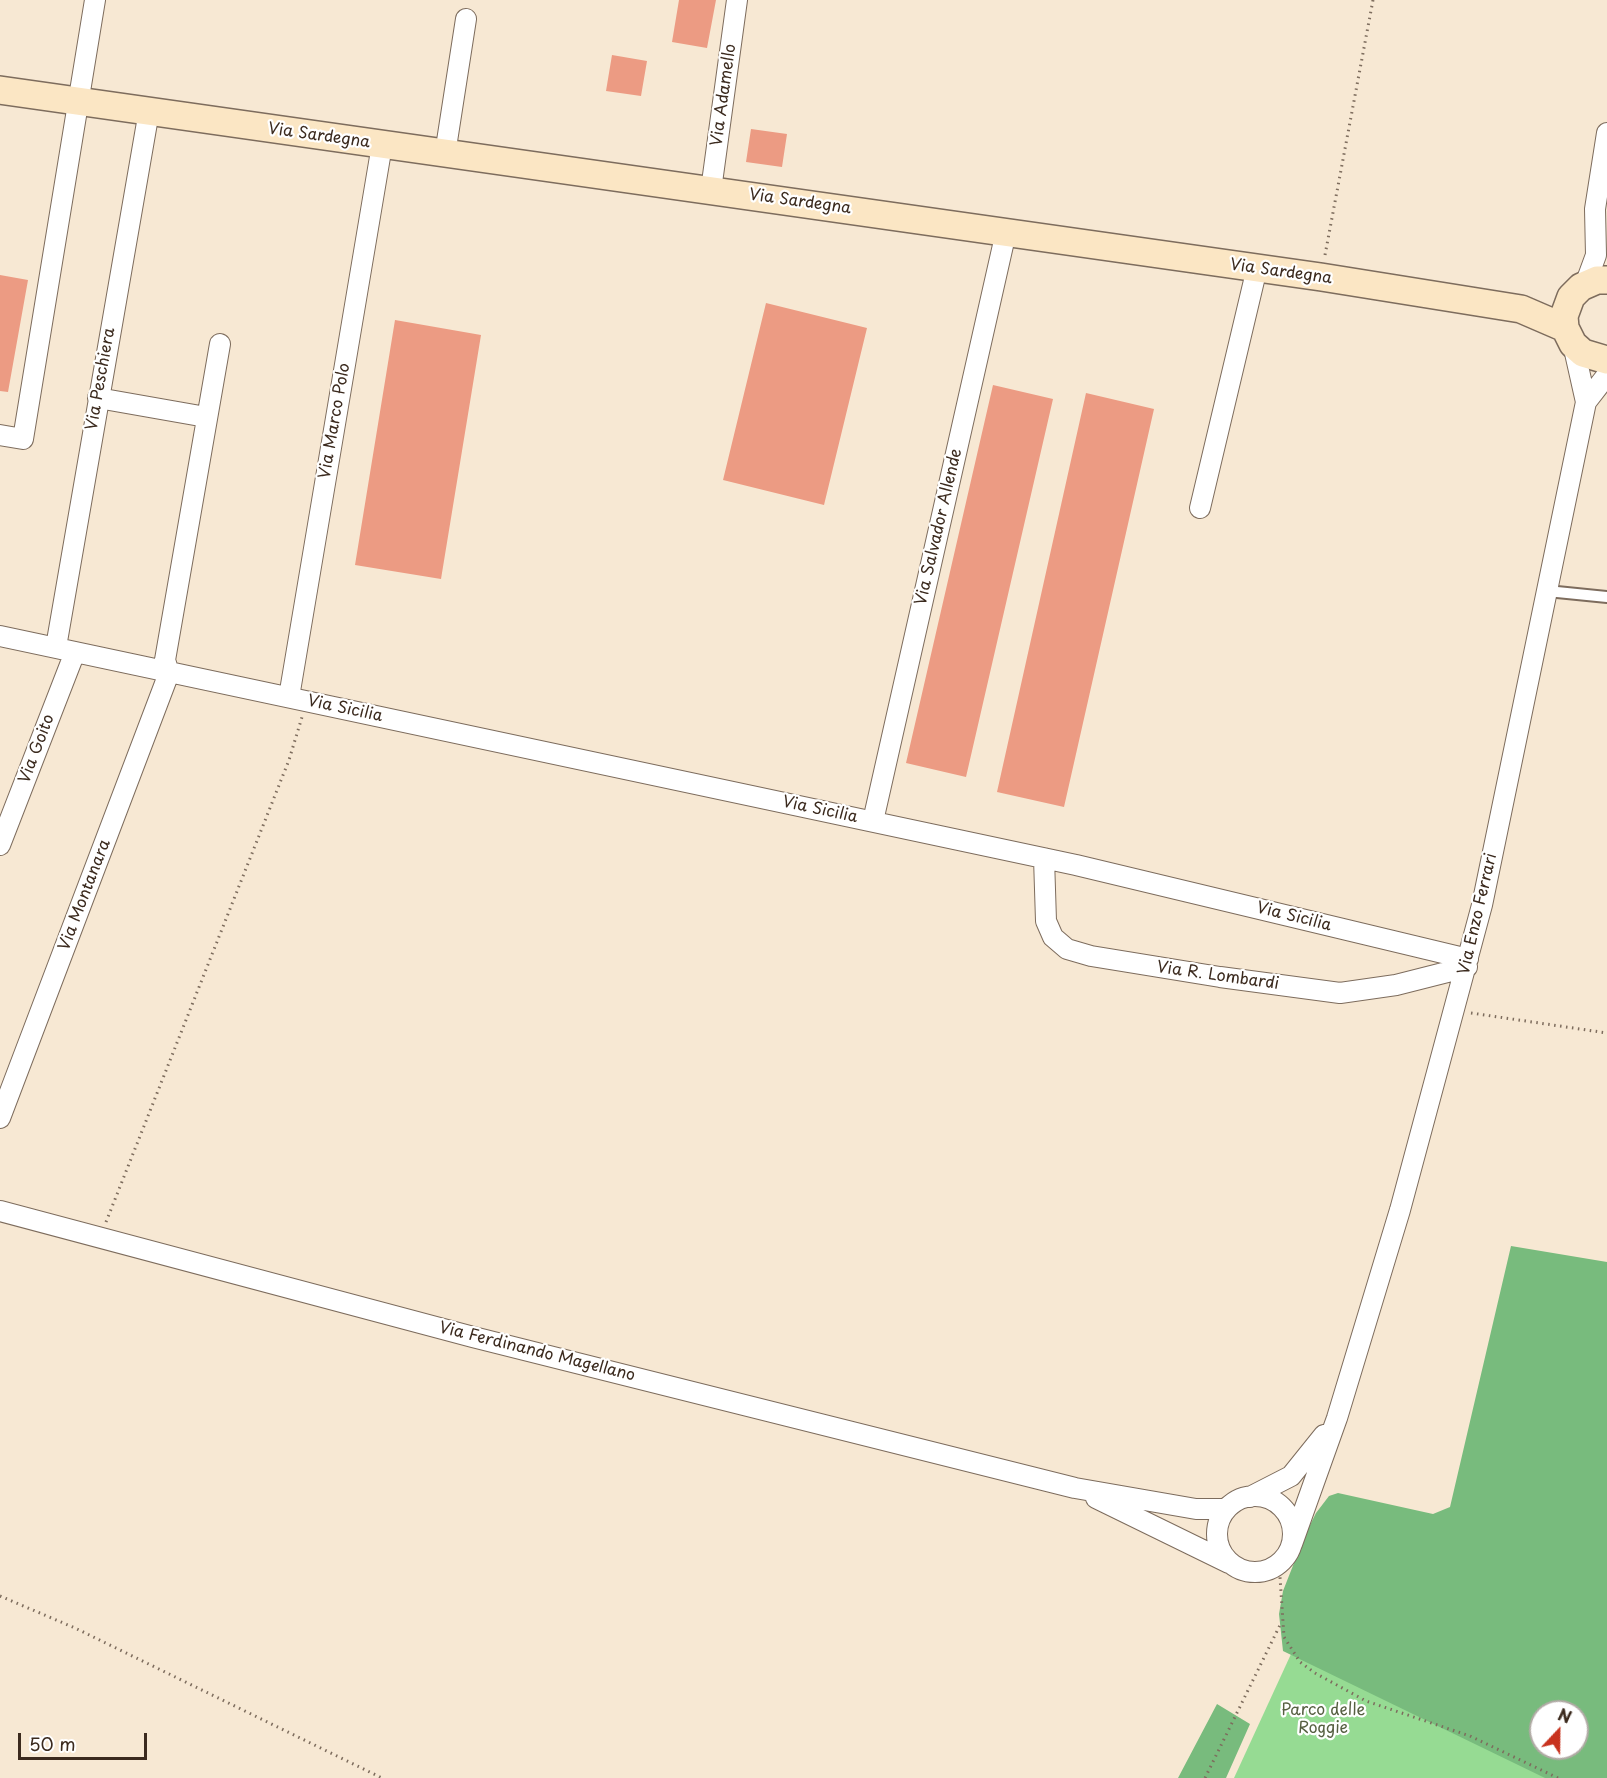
<!DOCTYPE html>
<style>
body{margin:0}
#map{position:relative;width:1607px;height:1778px;overflow:hidden;background:#f7e8d3;font-family:"Playpen Sans",sans-serif}
canvas{display:block}
.north{position:absolute;left:1529px;top:1700px;width:60px;height:60px;box-sizing:border-box;background:#fff;border:2px solid #b1aaa5;border-radius:50%;rotate:22deg;font-size:16px;font-weight:700;line-height:24px;text-align:center;color:#3b2a1e}
.north::after{content:'';display:block;margin:auto;width:21px;height:27px;background:#c8321e;clip-path:polygon(50% 0,100% 100%,50% 72%,0 100%)}
.scale{position:absolute;left:18px;top:1733px;width:129px;height:27px;box-sizing:border-box;border:3px solid #3b2a1e;border-top:0;padding-left:8px;font-size:18px;line-height:21px;white-space:nowrap;color:#3b2a1e;-webkit-text-stroke:4px #fff;paint-order:stroke}
</style>
<div id="map">
<canvas width="1607" height="1778"></canvas>
<div class="north">N</div>
<div class="scale">50 m</div>
</div>
<script>
const c = document.querySelector('canvas').getContext('2d');
c.lineJoin = 'round';
function fillPath(path, color) { c.fillStyle = color; c.fill(path, 'evenodd'); }
const toPath = rows => new Path2D(rows.map(r => 'M' + r).join(''));
function trace(path, color, width, dash) { c.strokeStyle = color; c.lineWidth = width; c.lineCap = dash ? 'butt' : 'round'; c.setLineDash(dash || []); c.stroke(path); }
function drawText(font, color, halo, rows, align = 'center') {
  c.font = font + ' "Playpen Sans",sans-serif'; c.lineWidth = 4.5; c.setLineDash([]); c.textBaseline = 'middle'; c.strokeStyle = halo; c.fillStyle = color; for (const [text, x, y, turn = 0] of rows) {
    c.save(); c.translate(x, y); c.rotate((+turn || 0) * Math.PI / 180); c.textAlign = isNaN(turn) ? turn : align; if (halo) c.strokeText(text, 0, 0); c.fillText(text, 0, 0); c.restore();
  }
}
const green = toPath([
 [1297,1641,1573,1778,1234,1778]
]);
const forest = toPath([
 [1511,1246,1607,1262,1607,1778,1545,1778,1283,1651,1279,1614,1283,1591,1305,1535,1316,1513,1329,1496,1338,1493,1433,1514,1450,1507],
 [1541,1712,1577,1712,1577,1748,1541,1748],
 [1217,1704,1250,1724,1226,1778,1178,1778]
]);
const building = toPath([
 [679,0,716,0,707,48,672,42],
 [612,55,647,61,641,96,606,91],
 [751,129,787,134,782,167,746,162],
 [0,275,28,280,8,392,0,391],
 [766,303,867,328,824,505,723,480],
 [395,320,481,335,441,579,355,565],
 [993,385,1053,399,966,777,906,763],
 [1086,393,1154,409,1064,807,997,792]
]);
const path = toPath([
 [1325,255,1373,0],
 [1471,1013,1607,1033],
 [106,1222,289,760,302,717],
 [1274,1567,1280,1577,1284,1637,1300,1662,1315,1673,1366,1701,1470,1736,1558,1778],
 [0,1596,75,1628,382,1778],
 [1205,1778,1281,1623]
]);
const lane = toPath([
 [1547,591,1607,597]
]);
const street = toPath([
 [445,154,466,19],
 [711,190,737,0],
 [1585,285,1596,255,1595,209,1607,133],
 [98,398,206,417],
 [1586,402,1607,375],
 [0,435,23,439,95,0],
 [1200,508,1257,268],
 [0,636,1076,865,1468,959],
 [56,647,149,111],
 [289,697,382,145],
 [873,821,1006,232],
 [0,845,75,652],
 [1044,858,1046,921,1053,937,1067,949,1091,956,1220,977,1340,993,1396,985,1467,967],
 [0,1118,169,673,165,660,220,344],
 [0,1211,473,1337,1075,1488,1196,1509,1225,1509,1236,1501],
 '1217 1534a38 38 0 1 1 76 0a38 38 0 1 1-76 0Z',
 [1250,1497,1291,1476,1324,1435],
 [1096,1498,1229,1563],
 [1292,1544,1337,1418,1400,1210,1482,905,1586,402,1573,344]
]);
const secondary = toPath([
 [0,90,1321,277,1521,309,1565,328],
 [1607,280,1597,280,1581,287,1571,297,1564,316,1565,328,1573,344,1583,353,1607,360]
]);
const streetNames = [
 ["Via Adamello",724,95,-82],
 ["Via Sardegna",319,136,8],
 ["Via Sardegna",800,202,8],
 ["Via Sardegna",1281,272,8],
 ["Via Peschiera",101,379,-80],
 ["Via Marco Polo",335,421,-80],
 ["Via Salvador Allende",939,527,-77],
 ["Via Sicilia",345,709,12],
 ["Via Goito",37,749,-69],
 ["Via Sicilia",820,810,12],
 ["Via Montanara",85,895,-69],
 ["Via Enzo Ferrari",1478,914,-77],
 ["Via Sicilia",1294,917,14],
 ["Via R. Lombardi",1218,976,8],
 ["Via Ferdinando Magellano",537,1352,14]
];
const parkNames = [
 ["Parco delle",1323,1711],
 ["Roggie",1323,1729]
];
fillPath(green, '#96db93');
fillPath(forest, '#78bb7d');
fillPath(building, '#ec9b83');
trace(lane, '#7d6c5d', 14);
trace(street, '#7d6c5d', 22);
trace(secondary, '#7d6c5d', 30);
trace(path, '#7d6c5d', 3, [1.5, 4.5]);
trace(lane, '#fff', 10);
trace(street, '#fff', 20);
trace(secondary, '#fbe6c4', 27);
drawText('16px', '#3b2a1e', '#fff', streetNames);
drawText('16px', '#565f41', '#fff', parkNames);
</script>
